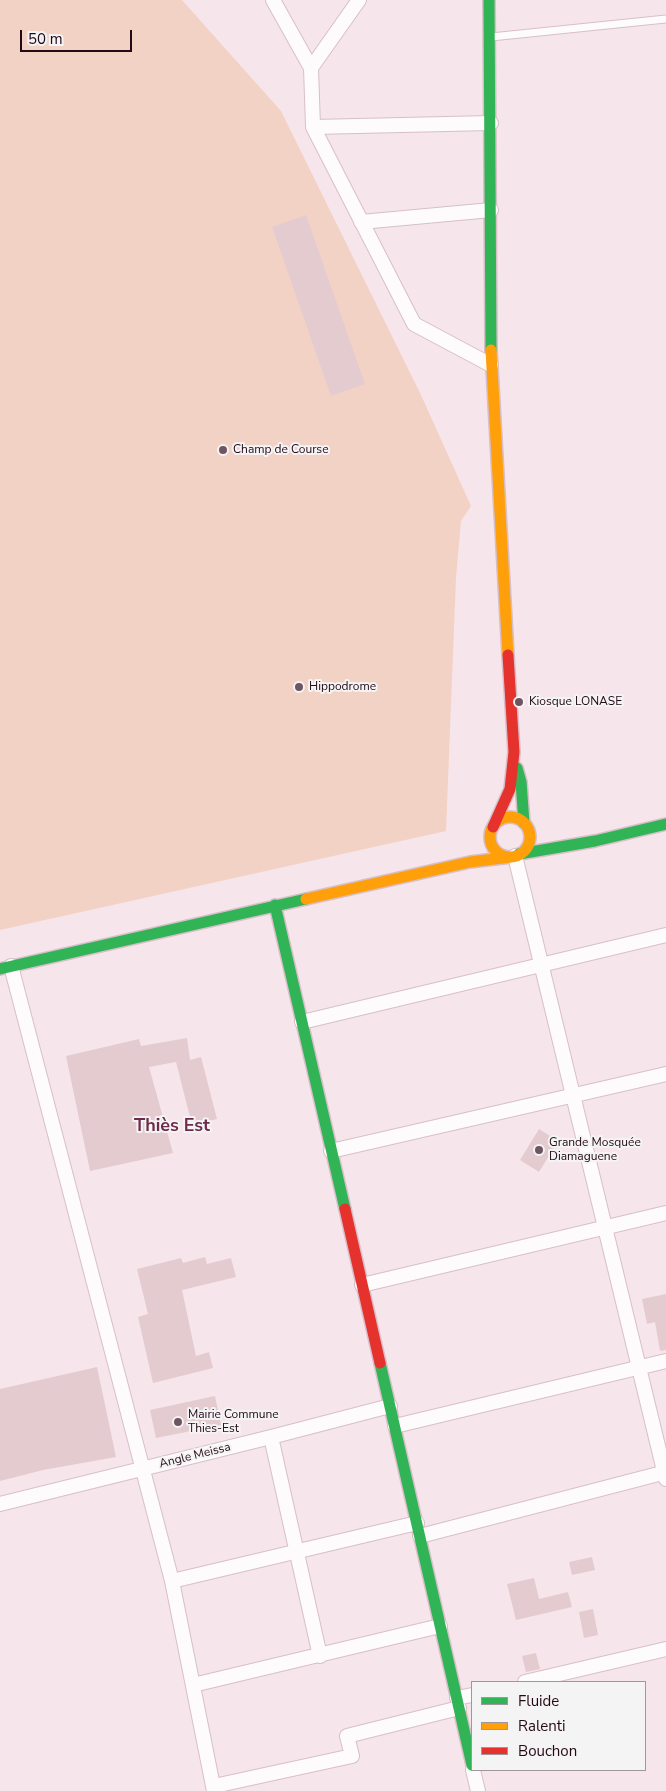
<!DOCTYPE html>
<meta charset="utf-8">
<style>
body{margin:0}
#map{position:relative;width:666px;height:1791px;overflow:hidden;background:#f7e5ec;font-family:"Nunito Sans",sans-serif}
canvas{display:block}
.legend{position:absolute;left:471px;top:1681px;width:175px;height:90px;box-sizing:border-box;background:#f4f4f4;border:1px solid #a1969b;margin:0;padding:6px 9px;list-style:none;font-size:15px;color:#250816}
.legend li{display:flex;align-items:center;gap:10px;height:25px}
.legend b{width:25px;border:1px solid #a1969b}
.scale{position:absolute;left:20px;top:30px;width:112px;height:22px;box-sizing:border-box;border:2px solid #250816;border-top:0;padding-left:6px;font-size:15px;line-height:18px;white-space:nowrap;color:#250816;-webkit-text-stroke:4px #f4f4f4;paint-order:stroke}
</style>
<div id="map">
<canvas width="666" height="1791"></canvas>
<ul class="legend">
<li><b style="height:6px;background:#30b455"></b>Fluide</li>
<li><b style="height:6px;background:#ff9f0a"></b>Ralenti</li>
<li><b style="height:6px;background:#e5322d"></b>Bouchon</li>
</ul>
<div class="scale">50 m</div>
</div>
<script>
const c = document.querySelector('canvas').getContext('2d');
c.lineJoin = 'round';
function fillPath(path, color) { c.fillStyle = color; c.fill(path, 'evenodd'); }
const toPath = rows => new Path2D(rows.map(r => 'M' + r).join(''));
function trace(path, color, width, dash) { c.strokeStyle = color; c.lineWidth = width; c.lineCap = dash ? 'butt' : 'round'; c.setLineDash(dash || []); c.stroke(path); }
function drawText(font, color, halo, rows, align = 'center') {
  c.font = font + ' "Nunito Sans",sans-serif'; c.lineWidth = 4; c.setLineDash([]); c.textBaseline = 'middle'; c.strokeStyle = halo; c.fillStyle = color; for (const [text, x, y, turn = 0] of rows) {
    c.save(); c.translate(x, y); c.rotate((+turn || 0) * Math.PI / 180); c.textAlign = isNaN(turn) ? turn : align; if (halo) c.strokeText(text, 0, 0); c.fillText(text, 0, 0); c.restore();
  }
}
const green = toPath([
 [0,0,182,0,281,111,421,395,471,506,461,521,456,578,446,831,0,930]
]);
const building = toPath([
 [306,215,365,384,331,396,272,227],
 [187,1038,190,1060,201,1057,217,1119,192,1125,176,1062,149,1067,173,1153,90,1171,66,1056,139,1039,141,1046],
 [539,1129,558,1141,539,1172,520,1160],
 [205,1257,207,1264,231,1258,236,1277,182,1290,196,1356,209,1352,213,1368,153,1383,138,1317,148,1314,137,1269,181,1258,183,1263],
 [666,1294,666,1350,660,1351,655,1322,647,1324,642,1299],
 [97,1367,116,1457,43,1470,0,1481,0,1389],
 [215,1396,221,1425,156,1438,150,1410],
 [592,1557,595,1570,572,1575,569,1562],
 [534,1578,539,1599,568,1592,572,1607,516,1620,507,1584],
 [593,1609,598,1635,584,1638,579,1612],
 [536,1653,540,1669,526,1672,522,1656]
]);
const lane = toPath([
 [491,37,666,19]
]);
const street = toPath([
 [273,0,311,68,313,127,414,324,491,365],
 [311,68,359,0],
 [313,127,491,123],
 [361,222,491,210],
 [515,856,666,1479],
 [11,966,172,1581,214,1791],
 [302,1022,666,935],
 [331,1151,666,1074],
 [362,1285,666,1213],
 [395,1426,666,1361],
 [271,1437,320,1656],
 [0,1504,271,1437,390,1406],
 [420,1536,666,1472],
 [172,1581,417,1523],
 [525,1682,666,1649],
 [193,1685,440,1626],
 [457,1698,472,1695],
 [473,1770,478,1791],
 [214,1786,352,1756,347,1736,459,1708]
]);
const fast = toPath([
 [489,0,491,350],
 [517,768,521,782,524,823],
 [519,854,595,841,666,824],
 [275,905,345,1209],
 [0,969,306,899],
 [380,1363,472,1765]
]);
const slow = toPath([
 [491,350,508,655],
 '490 837a20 20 0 1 1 40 0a20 20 0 1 1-40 0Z',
 [306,899,470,862,511,857]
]);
const jam = toPath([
 [493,827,510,789,514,752,508,655],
 [345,1209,380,1363]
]);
const markers = [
 [223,450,5,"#6e5561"],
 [299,687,5,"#6e5561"],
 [519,702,5,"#6e5561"],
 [539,1150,5,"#6e5561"],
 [178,1422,5,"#6e5561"]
];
const poiNames = [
 ["Champ de Course",233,450],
 ["Hippodrome",309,687],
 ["Kiosque LONASE",529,702],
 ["Grande Mosquée",549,1143],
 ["Diamaguene",549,1157],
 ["Mairie Commune",188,1415],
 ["Thies-Est",188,1429]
];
const streetNames = [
 ["Angle Meissa",195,1456,-14]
];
const districtNames = [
 ["Thiès Est",172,1127]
];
fillPath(green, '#f3d2c6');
fillPath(building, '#e4cbd0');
trace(lane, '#d7bfc9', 9);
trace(street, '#d7bfc9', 16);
trace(fast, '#d7bfc9', 14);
trace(slow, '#d7bfc9', 14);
trace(jam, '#d7bfc9', 14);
trace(lane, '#fefbfc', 7);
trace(street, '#fefbfc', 14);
trace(fast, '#30b455', 11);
trace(slow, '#ff9f0a', 11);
trace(jam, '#e5322d', 11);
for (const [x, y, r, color] of markers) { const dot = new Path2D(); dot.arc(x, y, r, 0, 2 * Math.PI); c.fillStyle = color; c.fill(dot); trace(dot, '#f4f4f4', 2); }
drawText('12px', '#250816', '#f4f4f4', poiNames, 'left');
drawText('12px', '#250816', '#f4f4f4', streetNames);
drawText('bold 18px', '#6e2b4b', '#f4f4f4', districtNames);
</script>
